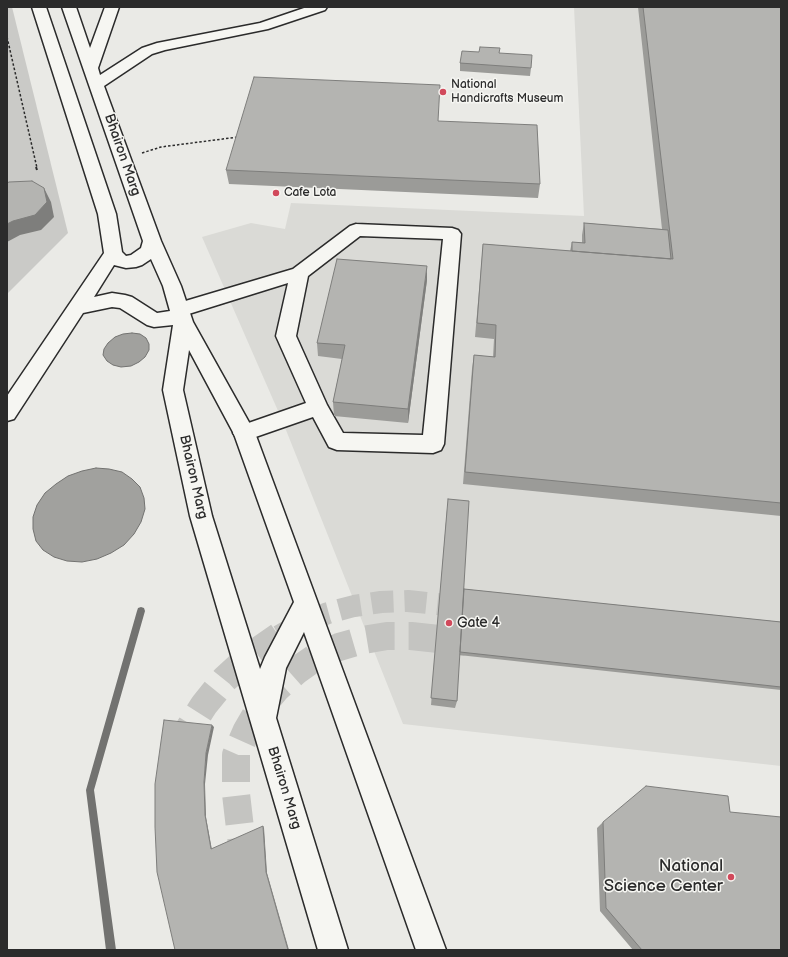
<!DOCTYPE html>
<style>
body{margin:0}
#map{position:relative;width:788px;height:957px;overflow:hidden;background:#eaeae6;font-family:"Balsamiq Sans",sans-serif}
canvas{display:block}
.frame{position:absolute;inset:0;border:8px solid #2b2b2b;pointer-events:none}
</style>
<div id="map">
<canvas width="788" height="957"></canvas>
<div class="frame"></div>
</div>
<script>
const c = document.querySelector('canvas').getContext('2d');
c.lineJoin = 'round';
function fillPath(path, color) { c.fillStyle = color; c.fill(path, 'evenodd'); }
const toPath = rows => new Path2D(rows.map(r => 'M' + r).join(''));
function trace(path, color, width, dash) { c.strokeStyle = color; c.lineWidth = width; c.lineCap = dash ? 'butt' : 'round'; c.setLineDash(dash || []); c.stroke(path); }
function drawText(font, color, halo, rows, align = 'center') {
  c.font = font + ' "Balsamiq Sans",sans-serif'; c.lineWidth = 3; c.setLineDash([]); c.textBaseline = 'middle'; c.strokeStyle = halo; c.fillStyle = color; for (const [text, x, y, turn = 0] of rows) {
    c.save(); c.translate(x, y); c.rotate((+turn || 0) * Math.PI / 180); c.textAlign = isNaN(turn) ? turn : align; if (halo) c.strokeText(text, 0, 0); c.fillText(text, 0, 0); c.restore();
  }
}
const built = toPath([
 [574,7,781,7,781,766,403,724,282,420,202,237,251,223,285,229,291,203,584,216]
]);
const green = toPath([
 [7,7,12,7,68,233,7,294]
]);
const water = toPath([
 [132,333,140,334,146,338,149,344,149,350,145,357,139,362,131,366,121,367,113,365,107,361,103,355,104,349,108,343,115,337,123,334,132,333],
 [96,468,109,469,122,472,132,479,140,487,144,498,145,509,141,522,134,534,124,545,111,553,97,559,82,562,67,561,54,557,43,550,36,541,33,529,33,517,37,505,45,493,56,484,68,476,82,471,96,468]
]);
const stream = toPath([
 [141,607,144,608,145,611,94,790,116,950,106,950,86,790,137,611,138,608,141,607]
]);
const minorTunnelFar1 = toPath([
 [279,636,302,623,328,613,354,606,381,602,408,601,467,607]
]);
const minorTunnel = toPath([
 [184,751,185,735,204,705,225,679,249,657,281,635],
 [247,865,242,845,236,794,236,755,247,730,260,708,277,688,296,671,316,657,339,647,363,640,387,636,411,636,466,642]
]);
const pathFar1 = toPath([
 [7,37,37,168],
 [142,153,161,147,238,137]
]);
const path = toPath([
 [36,167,37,170]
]);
const minor = toPath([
 [356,224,452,228,458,230,461,234,444,444,441,450,433,453,337,450,329,447,313,417,244,441,237,439,233,433,237,427,306,403,276,336,288,283,179,317,172,315,170,310,172,305,293,269,350,226,356,224],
 [360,236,443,239,423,435,343,433,327,405,296,336,308,276,360,236]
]);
const major = toPath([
 [32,7,46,7,116,214,122,252,126,256,131,255,141,248,143,241,62,7,76,7,90,48,105,7,119,7,98,68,100,75,142,48,157,43,260,23,307,7,327,7,325,10,268,29,165,50,152,54,104,86,161,241,181,286,193,322,255,433,446,950,416,950,304,632,286,668,276,718,348,950,318,950,190,516,163,390,173,325,154,327,147,325,120,308,112,307,83,313,14,419,7,421,7,396,104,253,98,214,32,7],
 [151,259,163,286,170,311,157,313,132,297,125,295,112,293,94,297,114,265,126,268,136,267,142,265,151,259],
 [189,350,234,434,294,602,265,657,260,669,212,516,183,390,189,350]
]);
const wall = toPath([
 [638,7,781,7,781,516,463,484,472,369,474,355,493,357,494,339,475,337,483,244,570,251,572,242,582,243,582,235,584,223,662,229],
 [499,53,531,68,530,76,460,71,460,63],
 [438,121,540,184,538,198,229,184,226,170],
 [427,280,408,423,334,416,333,402,342,359,318,356,317,343],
 [447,509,464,589,781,622,781,690,459,655,457,701,455,708,431,705],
 [730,812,781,950,633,950,600,911,597,828,603,822]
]);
const shadedWall = toPath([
 [44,188,51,202,54,217,41,230,20,235,7,242,7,224],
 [427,266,427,280,408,423,408,409],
 [212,725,214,727,208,755,205,784,206,817,212,850,211,849,205,815,204,782,206,753],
 [263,826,264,828,267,873,289,950,288,950,266,872]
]);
const building = toPath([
 [643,7,781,7,781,503,465,472,474,355,495,357,496,325,477,323,483,244,673,259,643,7],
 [480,47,500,48,499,53,532,55,531,68,460,63,462,51,479,52,480,47],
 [254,77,440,85,438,121,537,125,540,184,226,170,254,77],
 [32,181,44,188,47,202,35,215,13,221,7,224,7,183,9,182,32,181],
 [584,223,668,230,671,259,572,251,572,242,585,243,584,223],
 [337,259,427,266,408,409,333,402,345,345,317,343,337,259],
 [448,499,469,501,457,701,431,698,448,499],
 [464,589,781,622,781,687,460,652,464,589],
 [164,720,212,725,206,753,204,782,205,815,211,849,263,826,266,872,288,950,175,950,157,872,155,827,155,784,164,720],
 [646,786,728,796,730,812,781,817,781,950,642,950,606,908,603,822,646,786]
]);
const markers = [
 [443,92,4,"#d1495b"],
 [276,193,4,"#d1495b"],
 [449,623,4,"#d1495b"],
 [731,877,4,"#d1495b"]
];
const farPoinames = [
 ["National",451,85],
 ["Handicrafts Museum",451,99],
 ["Cafe Lota",284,193]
];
const streetNames = [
 ["Bhairon Marg",122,155,71],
 ["Bhairon Marg",193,477,77],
 ["Bhairon Marg",284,788,73]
];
const poiNames = [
 ["Gate 4",457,623]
];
const nearPoinames = [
 ["National",723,867],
 ["Science Center",723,887]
];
fillPath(built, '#dadad6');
fillPath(green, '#cacac7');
fillPath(water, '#a1a19e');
trace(water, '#727270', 1);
fillPath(stream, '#727270');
trace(minorTunnelFar1, '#c4c4c1', 22, [22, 11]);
trace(minorTunnel, '#c4c4c1', 28, [28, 14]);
trace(minor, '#2b2b2b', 3);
trace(major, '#2b2b2b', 3);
trace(pathFar1, '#2b2b2b', 1.5, [2.5, 2]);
trace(path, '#2b2b2b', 2, [3.5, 2.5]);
fillPath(minor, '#f6f6f2');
fillPath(major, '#f6f6f2');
fillPath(wall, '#9b9b98');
fillPath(shadedWall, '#7e7e7c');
fillPath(building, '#b4b4b1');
trace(building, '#7e7e7c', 1);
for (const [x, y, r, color] of markers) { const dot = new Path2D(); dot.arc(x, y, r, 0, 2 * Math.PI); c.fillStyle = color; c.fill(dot); trace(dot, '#f6f6f2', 1.5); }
drawText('12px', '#2b2b2b', '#f6f6f2', farPoinames, 'left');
drawText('14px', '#2b2b2b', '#f6f6f2', streetNames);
drawText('14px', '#2b2b2b', '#f6f6f2', poiNames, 'left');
drawText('17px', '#2b2b2b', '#f6f6f2', nearPoinames, 'right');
</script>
